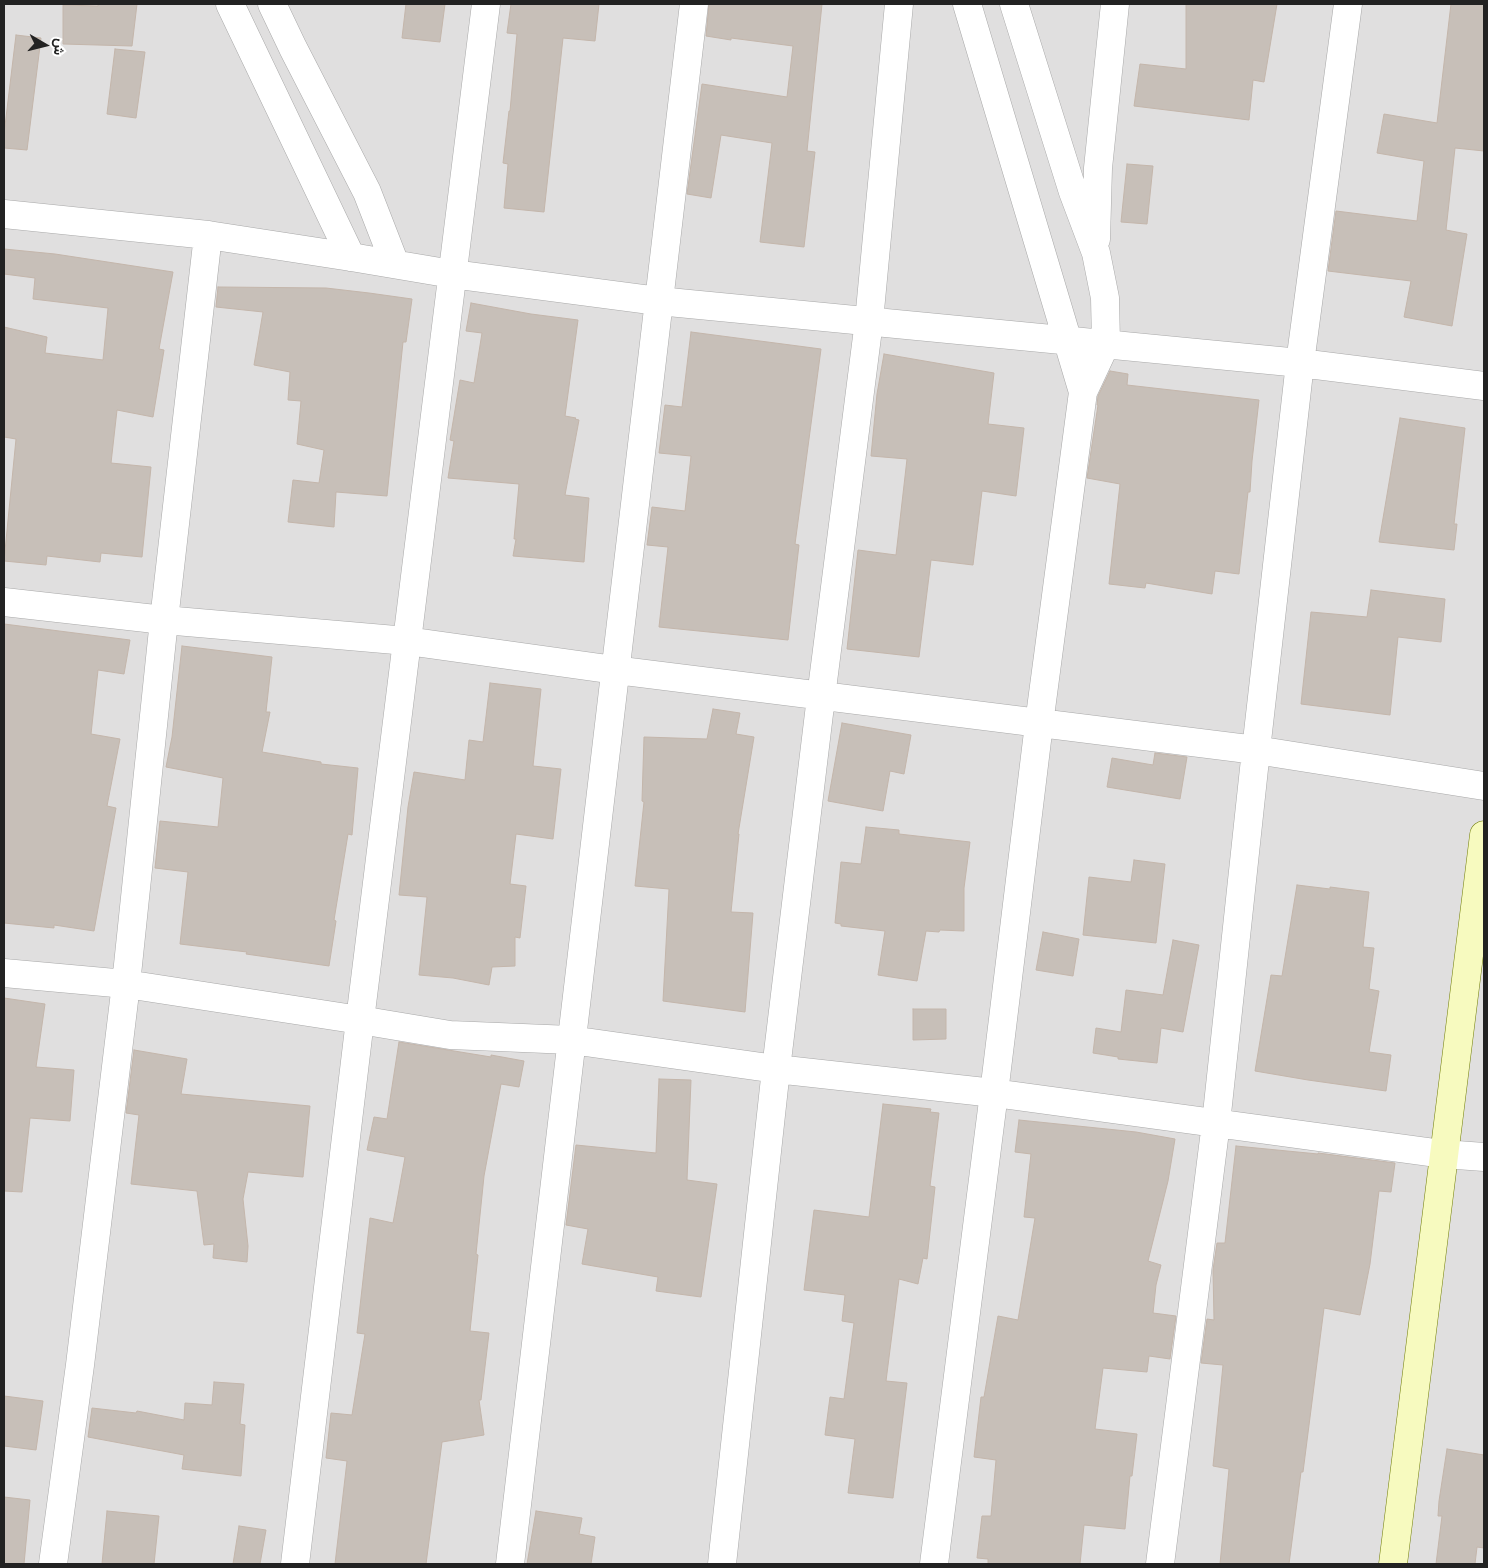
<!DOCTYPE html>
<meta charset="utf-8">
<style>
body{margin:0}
#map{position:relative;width:1488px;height:1568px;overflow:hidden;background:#f2efe9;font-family:Poppins,Vazirmatn,sans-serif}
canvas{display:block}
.frame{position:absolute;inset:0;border:5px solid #222;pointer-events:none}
.north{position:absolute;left:20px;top:20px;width:50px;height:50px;-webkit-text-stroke:4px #fff;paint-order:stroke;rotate:98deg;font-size:14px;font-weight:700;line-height:20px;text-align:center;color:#222}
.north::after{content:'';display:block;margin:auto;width:18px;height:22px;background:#222;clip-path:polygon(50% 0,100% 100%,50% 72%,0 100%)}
</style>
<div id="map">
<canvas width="1488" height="1568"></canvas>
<div class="frame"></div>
<div class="north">ش</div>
</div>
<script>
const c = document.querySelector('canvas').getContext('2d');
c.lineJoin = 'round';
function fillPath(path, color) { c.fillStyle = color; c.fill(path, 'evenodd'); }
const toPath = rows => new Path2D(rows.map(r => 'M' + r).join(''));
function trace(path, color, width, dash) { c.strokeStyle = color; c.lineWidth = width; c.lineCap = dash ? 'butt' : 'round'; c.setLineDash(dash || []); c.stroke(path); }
const residential = toPath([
 [4,4,1484,4,1484,1564,4,1564]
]);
const building = toPath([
 [98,4,137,4,132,46,63,44,63,5,98,6,98,4],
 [406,4,445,4,440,42,402,38,406,4],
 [511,4,599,4,595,41,563,38,544,212,504,208,508,164,503,163,509,111,510,111,517,34,507,33,511,4],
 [709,4,822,4,807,151,815,152,804,247,760,242,772,143,721,135,711,198,687,194,702,84,787,97,793,46,731,38,731,40,706,36,709,4],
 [1186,4,1277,4,1264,82,1253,80,1249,120,1134,106,1140,64,1186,69,1186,4],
 [1451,4,1484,4,1484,151,1455,148,1446,230,1467,234,1452,326,1404,317,1411,281,1328,271,1336,211,1417,221,1424,161,1377,153,1384,114,1437,123,1451,4],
 [16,35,41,38,27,150,4,148,4,134,16,35],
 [115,49,145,52,136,118,107,114,115,49],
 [1127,164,1153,166,1147,224,1121,222,1127,164],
 [4,249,55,254,173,272,159,349,164,350,153,417,117,410,111,463,151,467,142,557,101,553,100,562,47,556,46,565,4,561,16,439,4,437,4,327,47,337,45,353,103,360,108,308,33,299,35,278,4,274,4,249],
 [218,287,326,288,369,293,412,299,406,342,403,342,387,496,336,492,334,527,288,522,293,480,319,483,324,450,297,444,301,401,288,400,290,372,254,365,263,312,216,307,218,287],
 [471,303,531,314,578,320,565,416,576,418,575,419,579,420,565,495,589,498,584,562,513,556,516,539,514,539,519,484,448,478,454,441,450,440,460,380,474,383,482,333,466,331,471,303],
 [691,332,821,349,795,544,799,545,788,640,659,627,668,547,647,545,652,507,685,511,691,456,659,453,665,405,682,407,691,332],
 [884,354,994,373,988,424,1024,428,1016,496,982,491,973,565,931,560,919,657,847,649,858,550,896,555,907,459,871,456,877,394,884,354],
 [1110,371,1128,374,1127,385,1259,400,1252,461,1250,492,1248,492,1239,574,1215,571,1212,594,1146,583,1145,588,1109,584,1120,484,1087,478,1098,405,1097,405,1098,396,1110,371],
 [1400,418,1465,428,1454,524,1457,524,1454,550,1379,542,1400,418],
 [1371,590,1445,599,1441,642,1398,637,1390,715,1301,704,1311,612,1367,617,1371,590],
 [4,624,130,640,124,674,98,670,91,734,120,739,107,806,116,808,94,931,54,925,54,928,4,923,4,624],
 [182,646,272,657,266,712,270,712,262,752,321,762,321,764,358,768,352,835,348,834,334,920,336,921,329,966,246,954,247,952,180,944,188,872,155,868,160,821,218,827,223,778,166,767,172,737,182,646],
 [490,683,541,689,533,766,561,769,553,839,516,834,510,884,526,886,520,938,515,937,515,966,492,967,489,985,453,978,419,975,427,897,399,895,408,807,414,772,465,780,469,740,483,742,490,683],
 [713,709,740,713,736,734,754,737,738,834,739,834,731,912,753,913,745,1012,663,1001,669,889,635,886,644,802,642,801,644,737,707,739,713,709],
 [842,723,911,735,904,774,890,771,883,811,828,801,842,723],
 [1155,753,1187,757,1180,799,1107,787,1112,758,1153,765,1155,753],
 [866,827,899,830,899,834,970,842,964,888,964,931,940,930,939,932,926,931,917,981,878,975,885,931,841,926,841,924,835,923,841,862,861,864,866,827],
 [1134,860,1165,864,1156,943,1083,935,1089,877,1131,882,1134,860],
 [1297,885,1330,889,1330,887,1369,892,1363,947,1374,948,1369,989,1379,991,1369,1052,1391,1055,1386,1091,1308,1080,1255,1071,1271,975,1282,976,1297,885],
 [1043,932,1079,939,1073,976,1036,970,1043,932],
 [1173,940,1199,945,1183,1032,1161,1028,1157,1063,1118,1059,1118,1057,1093,1053,1096,1028,1121,1032,1126,990,1163,995,1173,940],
 [4,998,45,1004,36,1067,74,1070,70,1121,30,1118,22,1192,4,1191,4,998],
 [913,1009,946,1009,946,1039,913,1040,913,1009],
 [399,1042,491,1057,491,1055,524,1061,519,1087,501,1084,484,1176,476,1254,478,1255,470,1331,489,1333,481,1400,479,1400,484,1435,442,1442,426,1564,335,1564,347,1461,326,1458,331,1413,352,1415,365,1334,357,1333,370,1218,393,1223,405,1157,367,1150,374,1117,387,1119,399,1042],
 [134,1050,187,1059,181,1094,310,1106,303,1177,248,1172,243,1199,248,1246,247,1262,213,1258,214,1244,204,1245,197,1191,131,1184,139,1115,126,1113,134,1050],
 [659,1079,691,1080,687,1180,717,1184,701,1297,656,1291,658,1277,582,1264,588,1229,566,1225,576,1145,656,1153,659,1079],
 [883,1104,931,1109,930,1112,939,1113,930,1186,935,1187,927,1259,923,1258,918,1284,899,1279,886,1381,907,1383,893,1498,848,1493,855,1439,825,1435,830,1397,844,1399,854,1323,842,1321,845,1295,804,1290,814,1210,869,1217,883,1104],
 [1019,1120,1136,1132,1175,1139,1168,1181,1148,1261,1161,1265,1156,1285,1153,1313,1176,1316,1170,1359,1149,1356,1147,1372,1103,1368,1095,1429,1137,1434,1132,1476,1130,1476,1125,1529,1084,1525,1080,1564,988,1564,988,1559,977,1558,982,1516,991,1516,996,1460,974,1457,981,1397,984,1397,998,1316,1018,1320,1035,1218,1024,1217,1031,1154,1015,1152,1019,1120],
 [1236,1146,1318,1154,1318,1153,1395,1163,1391,1192,1379,1191,1370,1264,1360,1315,1324,1308,1303,1472,1301,1472,1289,1564,1220,1564,1229,1469,1213,1466,1223,1365,1201,1363,1207,1319,1214,1320,1213,1270,1217,1243,1225,1243,1236,1146],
 [214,1382,244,1384,240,1424,245,1425,241,1476,182,1469,184,1455,88,1437,92,1408,136,1413,137,1411,184,1420,185,1403,212,1405,214,1382],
 [4,1396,43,1401,36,1450,4,1446,4,1396],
 [1447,1449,1484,1455,1484,1548,1477,1547,1475,1564,1436,1564,1442,1516,1438,1516,1439,1501,1447,1449],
 [4,1497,30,1500,24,1564,4,1564,4,1497],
 [107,1511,159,1516,154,1564,102,1564,107,1511],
 [536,1511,582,1518,579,1534,595,1537,591,1564,527,1564,536,1511],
 [239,1526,266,1530,260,1564,233,1564,239,1526]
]);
const street = toPath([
 [230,4,351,257],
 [272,4,293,48,367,192,395,264],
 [967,4,1083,392],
 [4,214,208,235,351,257,452,274,658,301,1300,363,1484,386],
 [1096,239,1098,168,1115,4],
 [4,602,164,620,407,641,615,670,1256,750,1484,786],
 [4,973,126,984,360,1020,450,1035,571,1040,776,1069,994,1093,1443,1154,1484,1157],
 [53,1564,80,1365,126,984,164,620,208,235],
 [295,1564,360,1020,486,4],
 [510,1564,694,4],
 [722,1564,776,1069,821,697,869,321,899,4],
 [934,1564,994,1093,1039,724,1083,392,1106,343,1105,298,1096,253,1073,192,1014,4],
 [1160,1564,1216,1123,1256,750,1300,363,1348,4]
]);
const secondary = toPath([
 [1393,1564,1484,835]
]);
fillPath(residential, '#e0dfdf');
fillPath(building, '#c7bfb8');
trace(building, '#c4b6ab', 1);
trace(street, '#a9a9a9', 29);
trace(secondary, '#707d05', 29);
trace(street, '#fff', 28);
trace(secondary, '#f7fabf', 28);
</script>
